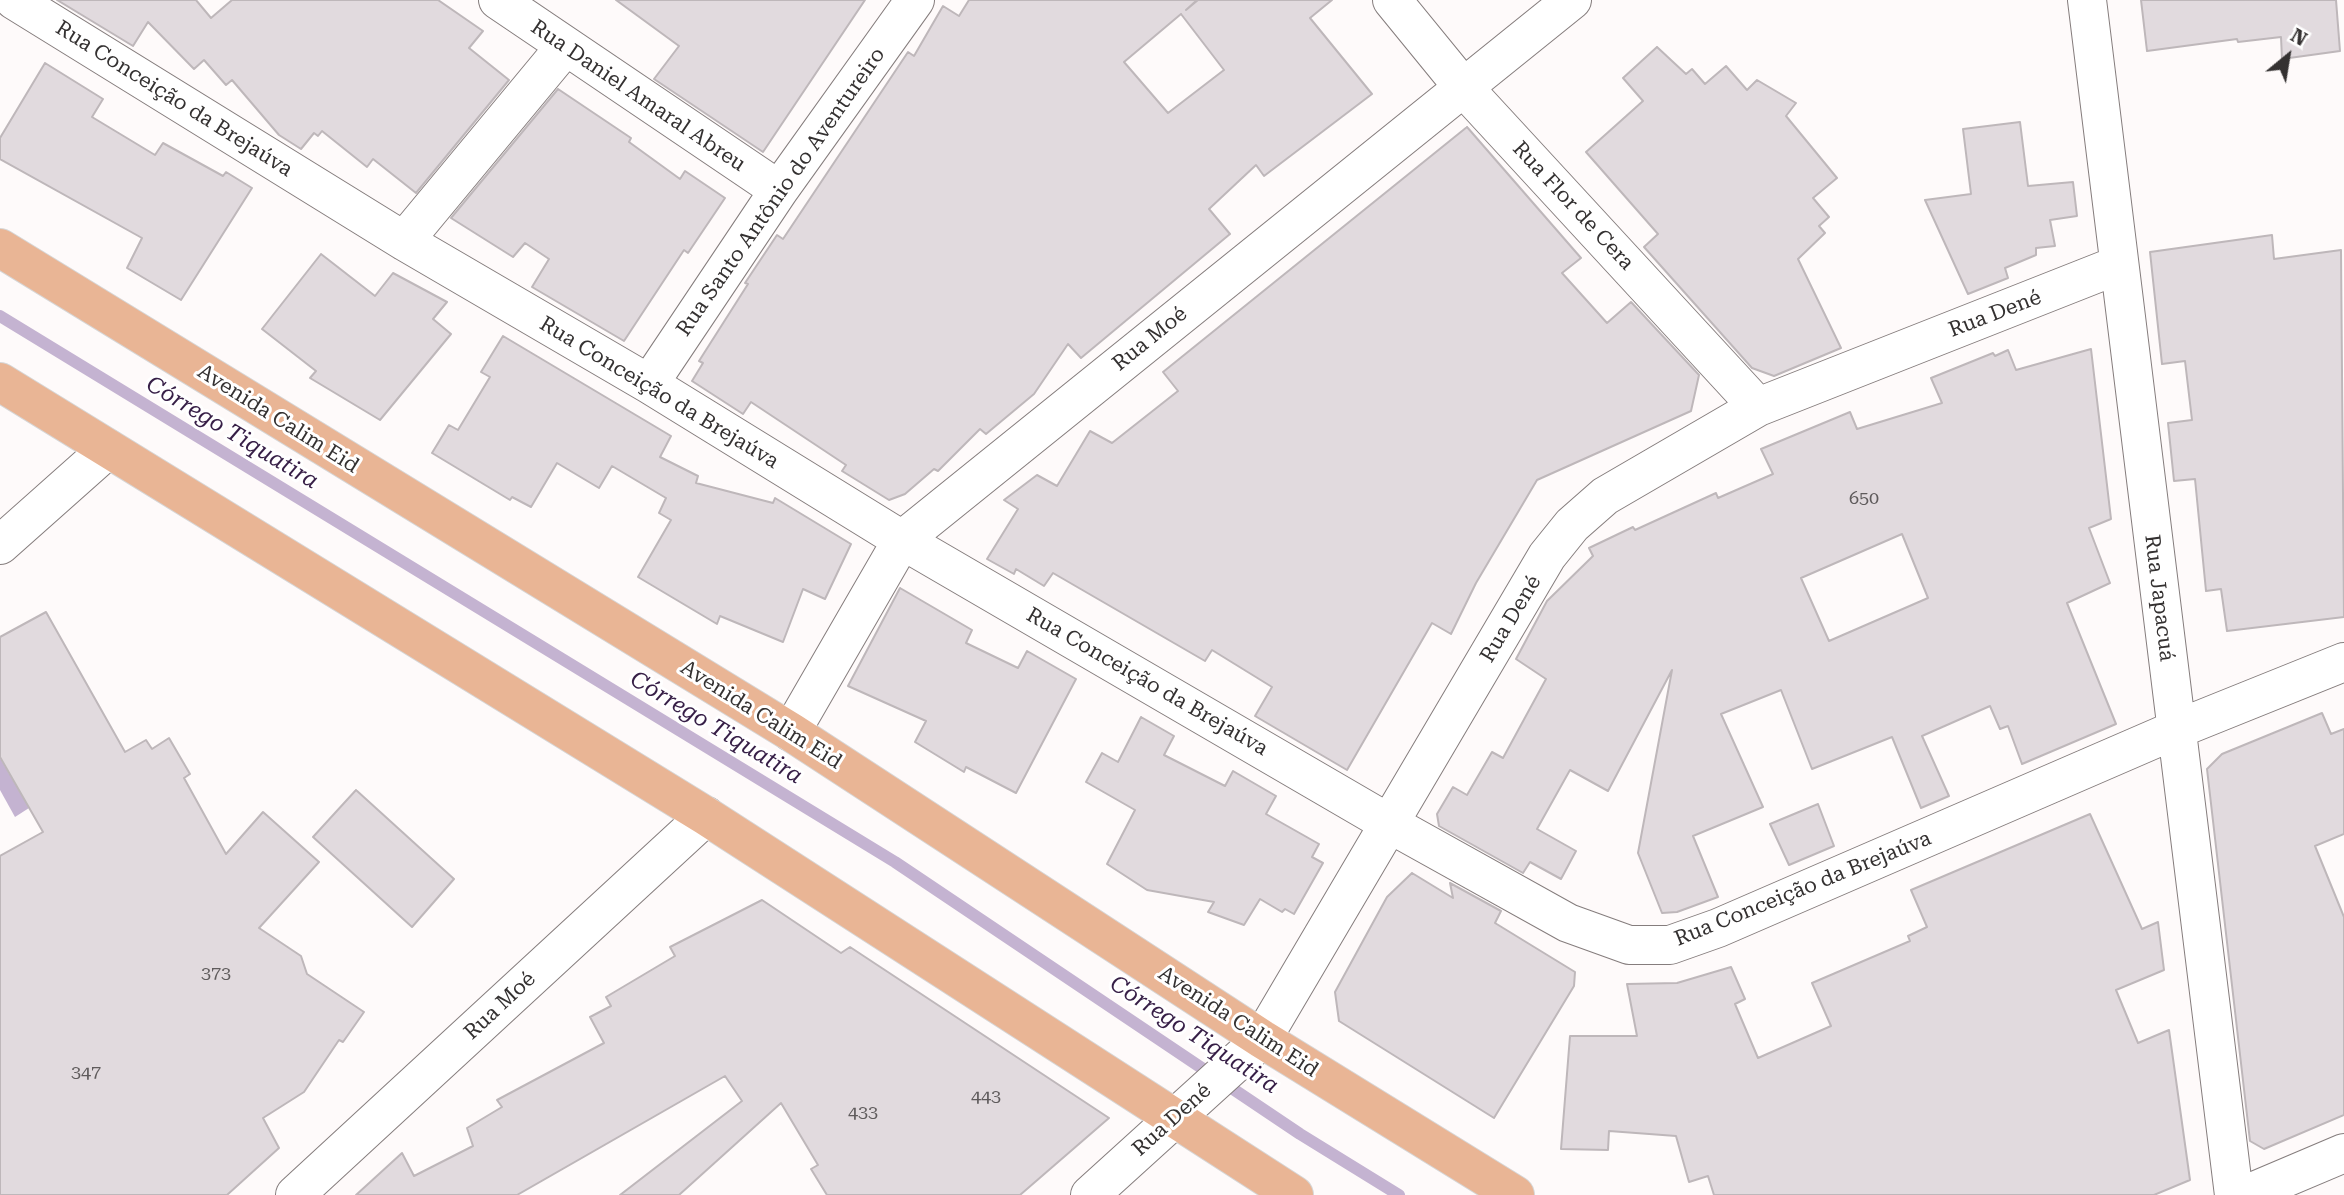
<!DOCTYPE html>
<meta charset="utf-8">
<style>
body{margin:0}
#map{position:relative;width:2344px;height:1195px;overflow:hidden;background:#fefafa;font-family:"Roboto Serif",serif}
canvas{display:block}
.north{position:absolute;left:2253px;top:21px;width:70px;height:70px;-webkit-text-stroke:5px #fff;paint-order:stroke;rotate:30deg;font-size:19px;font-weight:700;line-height:28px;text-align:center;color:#343131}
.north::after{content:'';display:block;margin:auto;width:24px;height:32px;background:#343131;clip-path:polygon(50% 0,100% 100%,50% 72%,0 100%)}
</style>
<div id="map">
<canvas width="2344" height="1195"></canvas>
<div class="north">N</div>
</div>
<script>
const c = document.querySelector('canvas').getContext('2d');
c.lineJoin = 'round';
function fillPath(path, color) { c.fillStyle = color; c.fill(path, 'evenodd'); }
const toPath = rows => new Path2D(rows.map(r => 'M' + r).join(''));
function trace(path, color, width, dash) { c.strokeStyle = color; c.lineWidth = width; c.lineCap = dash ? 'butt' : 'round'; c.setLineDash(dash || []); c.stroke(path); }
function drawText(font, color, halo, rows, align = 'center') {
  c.font = font + ' "Roboto Serif",serif'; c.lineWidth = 6; c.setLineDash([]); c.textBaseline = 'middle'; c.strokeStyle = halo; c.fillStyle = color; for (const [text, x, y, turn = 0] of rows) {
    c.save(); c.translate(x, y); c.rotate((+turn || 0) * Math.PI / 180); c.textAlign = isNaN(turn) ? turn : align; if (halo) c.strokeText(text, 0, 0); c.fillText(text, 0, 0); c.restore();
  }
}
const water = toPath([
 [0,758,29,808,15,817,0,790]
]);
const stream = toPath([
 [0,316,895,862,1300,1134,1399,1195]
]);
const building = toPath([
 [57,0,196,0,211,18,232,0,438,0,483,31,469,48,509,80,416,193,373,159,367,167,322,131,318,136,314,133,301,149,279,135,232,80,226,85,204,60,194,69,148,22,133,46,57,0],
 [616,0,865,0,763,152,654,79,679,46,616,0],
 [969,0,1197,0,1186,10,1198,0,1332,0,1310,18,1372,94,1264,176,1256,165,1209,209,1230,234,1081,358,1068,344,1034,394,986,434,980,429,938,471,934,469,905,494,889,500,842,471,846,465,751,402,743,414,692,381,703,363,699,361,748,284,745,283,777,235,783,239,908,52,914,56,943,6,959,16,969,0],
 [1181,14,1224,70,1168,113,1124,62,1181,14],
 [2141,0,2336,0,2340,51,2282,59,2281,37,2238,42,2237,39,2147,51,2141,0],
 [1657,47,1686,74,1692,69,1705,84,1726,66,1747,90,1757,80,1796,103,1786,116,1837,178,1813,198,1829,217,1819,226,1825,233,1798,259,1841,348,1774,376,1752,368,1644,247,1658,234,1586,152,1643,101,1623,78,1657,47],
 [45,63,103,99,92,117,155,155,163,143,223,176,226,172,252,188,181,300,127,268,142,238,0,159,0,138,45,63],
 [558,89,631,138,629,142,680,179,685,171,725,198,688,253,684,250,624,341,532,287,549,259,525,243,513,257,451,218,558,89],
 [2020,122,2028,186,2073,182,2077,216,2050,220,2055,246,2036,248,2036,255,2005,268,2008,278,1968,294,1925,200,1971,194,1963,129,2020,122],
 [1467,127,1581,258,1562,273,1607,323,1631,302,1699,375,1691,411,1537,480,1476,583,1451,634,1432,623,1347,770,1255,716,1272,687,1212,650,1205,661,1053,573,1044,586,1016,569,1014,574,987,559,1018,509,1004,500,1037,475,1057,486,1090,431,1112,443,1178,391,1163,372,1467,127],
 [2272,235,2274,259,2341,250,2344,617,2227,631,2221,589,2206,591,2195,479,2174,481,2168,423,2192,420,2185,361,2162,364,2150,252,2272,235],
 [321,254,375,296,393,273,447,302,433,319,451,334,380,420,310,378,316,371,262,329,321,254],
 [503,336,671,436,660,457,698,476,696,483,773,503,775,498,851,544,825,599,803,589,783,642,720,616,717,624,638,577,671,520,659,513,666,498,612,466,599,488,557,463,531,507,512,497,510,500,432,453,449,425,458,430,490,377,481,372,503,336],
 [2091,349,2111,519,2089,528,2110,583,2067,603,2116,724,2022,764,2008,726,2000,729,1990,706,1922,736,1949,796,1921,808,1892,737,1812,769,1781,690,1721,714,1763,807,1693,836,1718,897,1677,912,1662,913,1638,853,1672,670,1608,791,1570,770,1537,829,1576,851,1561,879,1530,862,1523,873,1439,826,1437,814,1453,787,1467,795,1492,752,1503,758,1546,679,1516,659,1547,601,1593,556,1589,548,1633,527,1635,530,1716,493,1718,498,1773,474,1761,449,1850,412,1857,429,1942,403,1931,378,1993,353,1995,356,2008,350,2016,370,2091,349],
 [1902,534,1928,598,1829,641,1801,578,1902,534],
 [900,588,972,630,966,643,1018,668,1027,651,1076,679,1016,793,966,767,964,772,915,742,926,721,848,686,900,588],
 [46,612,125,752,146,740,152,749,169,738,190,774,184,778,226,854,263,812,319,862,259,928,301,956,307,974,364,1012,343,1042,339,1040,304,1092,263,1118,279,1148,227,1195,0,1195,0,856,43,832,0,757,0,637,46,612],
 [2322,713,2331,734,2344,729,2344,834,2315,846,2344,917,2344,1115,2264,1149,2250,1141,2207,769,2222,754,2322,713],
 [1141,717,1174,736,1164,755,1225,786,1233,771,1276,796,1266,814,1319,844,1312,857,1323,863,1294,914,1285,909,1282,912,1260,899,1244,925,1208,912,1214,902,1147,890,1107,864,1135,810,1086,782,1102,753,1118,762,1141,717],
 [356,790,454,879,412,927,313,837,356,790],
 [1818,804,1834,846,1789,865,1770,824,1818,804],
 [2090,814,2142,929,2158,922,2164,970,2116,990,2138,1043,2169,1030,2190,1180,2154,1195,1714,1195,1708,1176,1689,1182,1676,1136,1609,1131,1608,1150,1561,1149,1570,1036,1637,1036,1627,984,1677,983,1731,967,1745,999,1735,1004,1758,1058,1831,1026,1812,983,1910,941,1908,936,1927,927,1911,890,2090,814],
 [1412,873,1453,898,1450,883,1501,911,1495,923,1575,972,1574,986,1494,1118,1339,1021,1335,992,1387,897,1412,873],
 [762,900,841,953,850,947,1109,1118,1020,1195,827,1195,811,1169,818,1165,781,1103,679,1195,620,1195,742,1101,725,1076,517,1195,356,1195,402,1153,414,1176,473,1146,467,1128,502,1107,497,1100,604,1043,590,1017,611,1006,606,997,675,956,670,947,762,900]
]);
const minor = toPath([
 [14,0,404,241,649,384,902,540,1390,824,1568,923,1629,945,1670,945,1718,928,2175,730,2344,662],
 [498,0,779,190],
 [1392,0,1463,87,1758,407],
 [2087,0,2234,1195],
 [404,241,564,48],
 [649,384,779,190,915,0],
 [0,545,108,449],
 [791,732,902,540,1572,0],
 [295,1195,706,816],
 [1090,1195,1262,1039,1547,556,1572,525,1605,496,1758,407,2118,265],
 [2245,1195,2344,1153]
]);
const major = toPath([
 [0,248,791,732,1262,1039,1515,1195],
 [0,382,706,816,1294,1195]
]);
const numberNames = [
 ["650",1864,499],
 ["373",216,974],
 ["347",86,1073],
 ["443",986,1097],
 ["433",863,1113]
];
const streetNames = [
 ["Rua Daniel Amaral Abreu",638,96,34],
 ["Rua Conceição da Brejaúva",174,99,32],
 ["Rua Santo Antônio do Aventureiro",781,192,-55],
 ["Rua Flor de Cera",1573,206,47],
 ["Rua Dené",1995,314,-21],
 ["Rua Moé",1150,339,-39],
 ["Rua Conceição da Brejaúva",659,393,31],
 ["Avenida Calim Eid",278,419,32],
 ["Rua Japacuá",2159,598,83],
 ["Rua Dené",1511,619,-59],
 ["Rua Conceição da Brejaúva",1147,682,30],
 ["Avenida Calim Eid",761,715,32],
 ["Rua Conceição da Brejaúva",1803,889,-22],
 ["Rua Moé",500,1006,-43],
 ["Avenida Calim Eid",1238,1022,33],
 ["Rua Dené",1172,1120,-42]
];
const waterNames = [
 ["Córrego Tiquatira",232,433,31],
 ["Córrego Tiquatira",716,728,31],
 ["Córrego Tiquatira",1194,1035,33]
];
fillPath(water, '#c4b3d1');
trace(stream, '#c4b3d1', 12);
fillPath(building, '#e1dade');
trace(building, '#beb7ba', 2);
trace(minor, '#857d7d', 40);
trace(major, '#d6d6d6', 40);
trace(minor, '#fff', 38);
trace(major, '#e9b595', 38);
drawText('18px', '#5f5b5c', null, numberNames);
drawText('21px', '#343131', '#fff', streetNames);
drawText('italic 23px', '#361e46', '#fff', waterNames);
</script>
